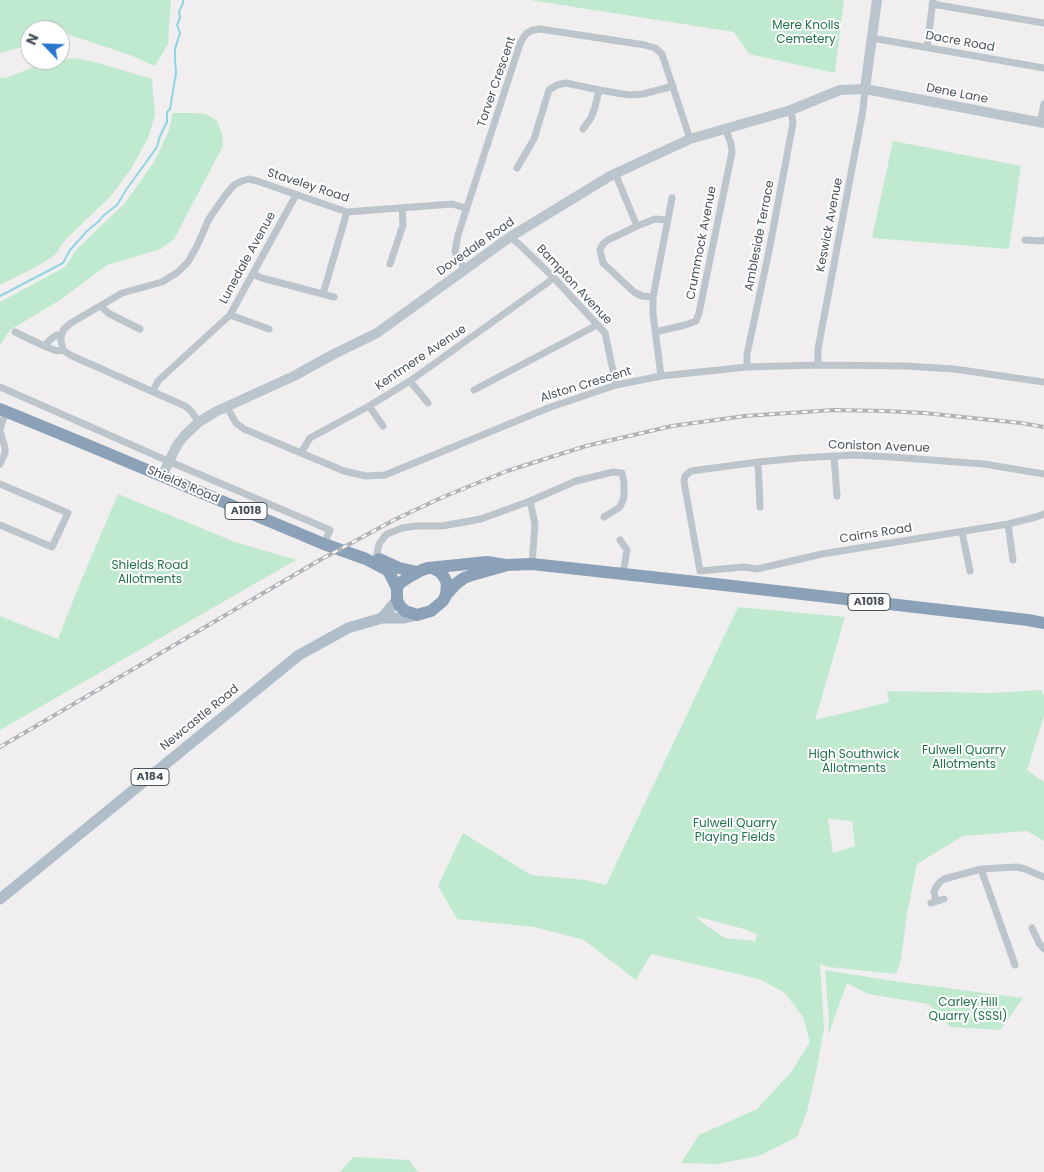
<!DOCTYPE html>
<style>
body{margin:0}
#map{position:relative;width:1044px;height:1172px;overflow:hidden;background:#f0eeee;font-family:Poppins,sans-serif}
canvas{display:block}
.north{position:absolute;left:20px;top:20px;width:50px;height:50px;box-sizing:border-box;background:#fff;border:1px solid #b6b9bd;border-radius:50%;rotate:294deg;font-size:14px;font-weight:700;line-height:20px;text-align:center;color:#485159}
.north::after{content:'';display:block;margin:auto;width:18px;height:22px;background:#2976cf;clip-path:polygon(50% 0,100% 100%,50% 72%,0 100%)}
</style>
<div id="map">
<canvas width="1044" height="1172"></canvas>
<div class="north">N</div>
</div>
<script>
const c = document.querySelector('canvas').getContext('2d');
c.lineJoin = 'round';
function fillPath(path, color) { c.fillStyle = color; c.fill(path, 'evenodd'); }
const toPath = rows => new Path2D(rows.map(r => 'M' + r).join(''));
function trace(path, color, width, dash) { c.strokeStyle = color; c.lineWidth = width; c.lineCap = dash ? 'butt' : 'round'; c.setLineDash(dash || []); c.stroke(path); }
function drawText(font, color, halo, rows, align = 'center') {
  c.font = font + ' Poppins,sans-serif'; c.lineWidth = 4; c.setLineDash([]); c.textBaseline = 'middle'; c.strokeStyle = halo; c.fillStyle = color; for (const [text, x, y, turn = 0] of rows) {
    c.save(); c.translate(x, y); c.rotate((+turn || 0) * Math.PI / 180); c.textAlign = isNaN(turn) ? turn : align; if (halo) c.strokeText(text, 0, 0); c.fillText(text, 0, 0); c.restore();
  }
}
const green = toPath([
 [0,0,171,0,168,44,155,66,130,55,67,34,60,36,60,30,30,30,30,45,0,53],
 [530,0,844,0,835,73,749,54,734,32],
 [75,58,98,63,152,79,155,115,148,138,131,169,111,196,66,239,55,255,36,267,0,285,0,78,5,78,53,60],
 [173,113,195,113,206,114,217,121,222,134,223,146,174,239,161,249,107,265,60,300,10,330,0,345,0,302,65,267,76,250,125,203,154,162,168,133],
 [893,141,1021,166,1009,249,872,238],
 [118,494,235,542,296,560,0,730,0,616,58,639,76,593],
 [738,607,845,617,815,720,889,702,887,691,992,693,1041,690,1044,696,1044,716,1027,770,1044,782,1044,841,1027,831,963,836,917,864,907,914,901,959,896,974,829,967,820,964,824,1029,816,1072,807,1112,797,1137,759,1156,717,1164,681,1163,699,1135,757,1109,792,1071,810,1042,803,1017,785,993,759,979,651,954,636,980,584,940,534,927,457,919,438,886,463,833,531,875,585,880,606,885],
 [828,819,852,821,855,846,833,853],
 [695,916,744,929,757,934,755,941,725,938,707,926],
 [825,970,893,981,1023,998,1000,1030,950,1027,929,1004,868,994,847,983,828,1036,829,1021],
 [353,1157,409,1160,418,1172,340,1172]
]);
const stream = toPath([
 [0,296,63,263,70,250,87,231,99,221,103,216,117,205,126,190,157,147,160,136,167,122,167,112,170,109,176,73,175,59,175,49,180,33,177,25,180,18,179,12,183,3,183,0]
]);
const street = toPath([
 [932,4,1044,23],
 [872,38,1044,68],
 [927,47,933,0],
 [1040,123,1044,104],
 [583,129,591,118,595,107,599,90],
 [517,168,534,139,549,90,557,85,566,83,599,90,629,95,643,94,673,86],
 [615,173,637,226],
 [510,237,519,244,554,278,605,333,616,385],
 [1025,240,1042,241,1044,240],
 [390,264,403,225,402,208],
 [466,270,457,258,455,251,458,235,520,44,523,38,527,33,533,30,540,29,645,45,655,48,662,54,690,139],
 [253,274,262,278,334,297],
 [323,294,347,212],
 [653,297,642,296,634,292,603,263,600,250,603,244,608,240,637,226,655,219,668,220],
 [101,306,108,313,140,329],
 [230,315,269,329],
 [15,332,44,346],
 [655,332,685,325,696,321,699,313,732,152,731,144,725,128],
 [61,336,57,335,52,338,44,346,57,351,63,350],
 [63,350,61,341,61,336,64,329,71,323,122,293,162,282,178,272,188,262,196,248,209,219,224,197,234,185,242,181,249,179,257,181,347,212,452,204,466,208],
 [63,350,70,355,185,406,190,410,199,422],
 [818,365,818,349,863,110,865,89],
 [747,367,747,354,769,251,793,123,791,110],
 [661,376,653,314,653,297,672,198],
 [410,381,428,403],
 [0,387,168,461,330,530,324,544],
 [474,390,597,325],
 [153,391,158,381,230,315,296,195],
 [369,406,383,426],
 [227,407,236,423,244,429,344,471,366,476,385,475,548,408,616,385,661,376,747,367,818,365,906,366,954,369,1044,382],
 [0,429,6,411],
 [0,431,5,448,5,453,0,464],
 [301,453,310,438,369,406,410,381,554,278],
 [834,456,837,496],
 [758,462,760,507],
 [0,484,68,513,52,547,0,525],
 [530,501,535,524,532,564],
 [1008,524,1013,560],
 [962,532,970,571],
 [620,540,627,550,623,574],
 [376,558,379,544,384,537,387,534,402,528,417,526,442,526,481,519,530,501,576,481,613,472,622,473,624,482,624,497,620,507,604,517],
 [700,571,684,482,685,476,691,471,758,462,799,458,855,455,891,457,984,464,1044,474],
 [700,571,743,567,757,569,822,554,1008,524,1036,517,1044,514],
 [981,869,1015,965],
 [936,901,934,892,936,887,940,882,944,879,981,869,1017,867,1025,869,1044,877],
 [931,903,944,899],
 [1032,928,1039,943,1044,949]
]);
const secondary = toPath([
 [865,89,877,0],
 [162,476,177,445,185,435,199,422,215,412,294,376,334,354,377,333,510,237,610,176,690,139,791,110,840,90,865,89,1044,123]
]);
const primary = toPath([
 [382,618,397,600],
 [0,899,299,655,348,628,382,618,404,618,417,615]
]);
const highway = toPath([
 [0,409,78,441,324,544,366,559,387,570,390,574,397,588,397,600,400,606,405,611,417,615,431,611,443,601,446,595,457,583,464,578,472,575,504,566],
 [379,559,399,568,417,572],
 [432,568,440,572,444,577,447,583,446,595],
 [397,588,400,583,409,577,422,570,428,568,487,562,506,565,532,564,724,585,1028,620,1044,623]
]);
const rail = toPath([
 [0,747,318,561,396,519,443,497,507,471,586,446,672,426,745,416,834,410,885,411,924,413,1021,423,1044,427]
]);
const shields = [
 [246,511,42],
 [869,602,42],
 [150,777,38]
];
const shieldNames = [
 ["A1018",246,511],
 ["A1018",869,602],
 ["A184",150,777]
];
const parkNames = [
 ["Mere Knolls",806,26],
 ["Cemetery",806,40],
 ["Shields Road",150,566],
 ["Allotments",150,580],
 ["Fulwell Quarry",964,751],
 ["Allotments",964,765],
 ["High Southwick",854,755],
 ["Allotments",854,769],
 ["Fulwell Quarry",735,824],
 ["Playing Fields",735,838],
 ["Carley Hill",968,1003],
 ["Quarry (SSSI)",968,1017]
];
const streetNames = [
 ["Dacre Road",960,42,10],
 ["Torver Crescent",497,82,-71],
 ["Dene Lane",957,94,11],
 ["Staveley Road",308,186,18],
 ["Keswick Avenue",830,225,-79],
 ["Ambleside Terrace",760,236,-79],
 ["Crummock Avenue",702,243,-79],
 ["Dovedale Road",476,247,-35],
 ["Lunedale Avenue",248,258,-61],
 ["Bampton Avenue",574,285,47],
 ["Kentmere Avenue",421,358,-34],
 ["Alston Crescent",586,385,-17],
 ["Coniston Avenue",879,447,2],
 ["Shields Road",183,485,23],
 ["Cairns Road",876,534,-9],
 ["Newcastle Road",200,718,-39]
];
fillPath(green, '#c0eacf');
trace(stream, '#91d4e3', 2);
trace(street, '#bdc5cc', 7);
trace(secondary, '#bbc5ce', 10);
trace(primary, '#b0beca', 11);
trace(highway, '#8aa1b8', 12);
trace(rail, '#b0b3b7', 4);
trace(rail, '#fff', 2, [5.5]);
for (const [x, y, w] of shields) { const box = new Path2D(); box.roundRect(x - w / 2, y - 8.5, w, 17, 4); c.fillStyle = '#fff'; c.fill(box); trace(box, '#485159', 1); }
drawText('bold 11px', '#485159', null, shieldNames);
drawText('12px', '#1f7447', '#fff', parkNames);
drawText('12px', '#485159', '#fff', streetNames);
</script>
